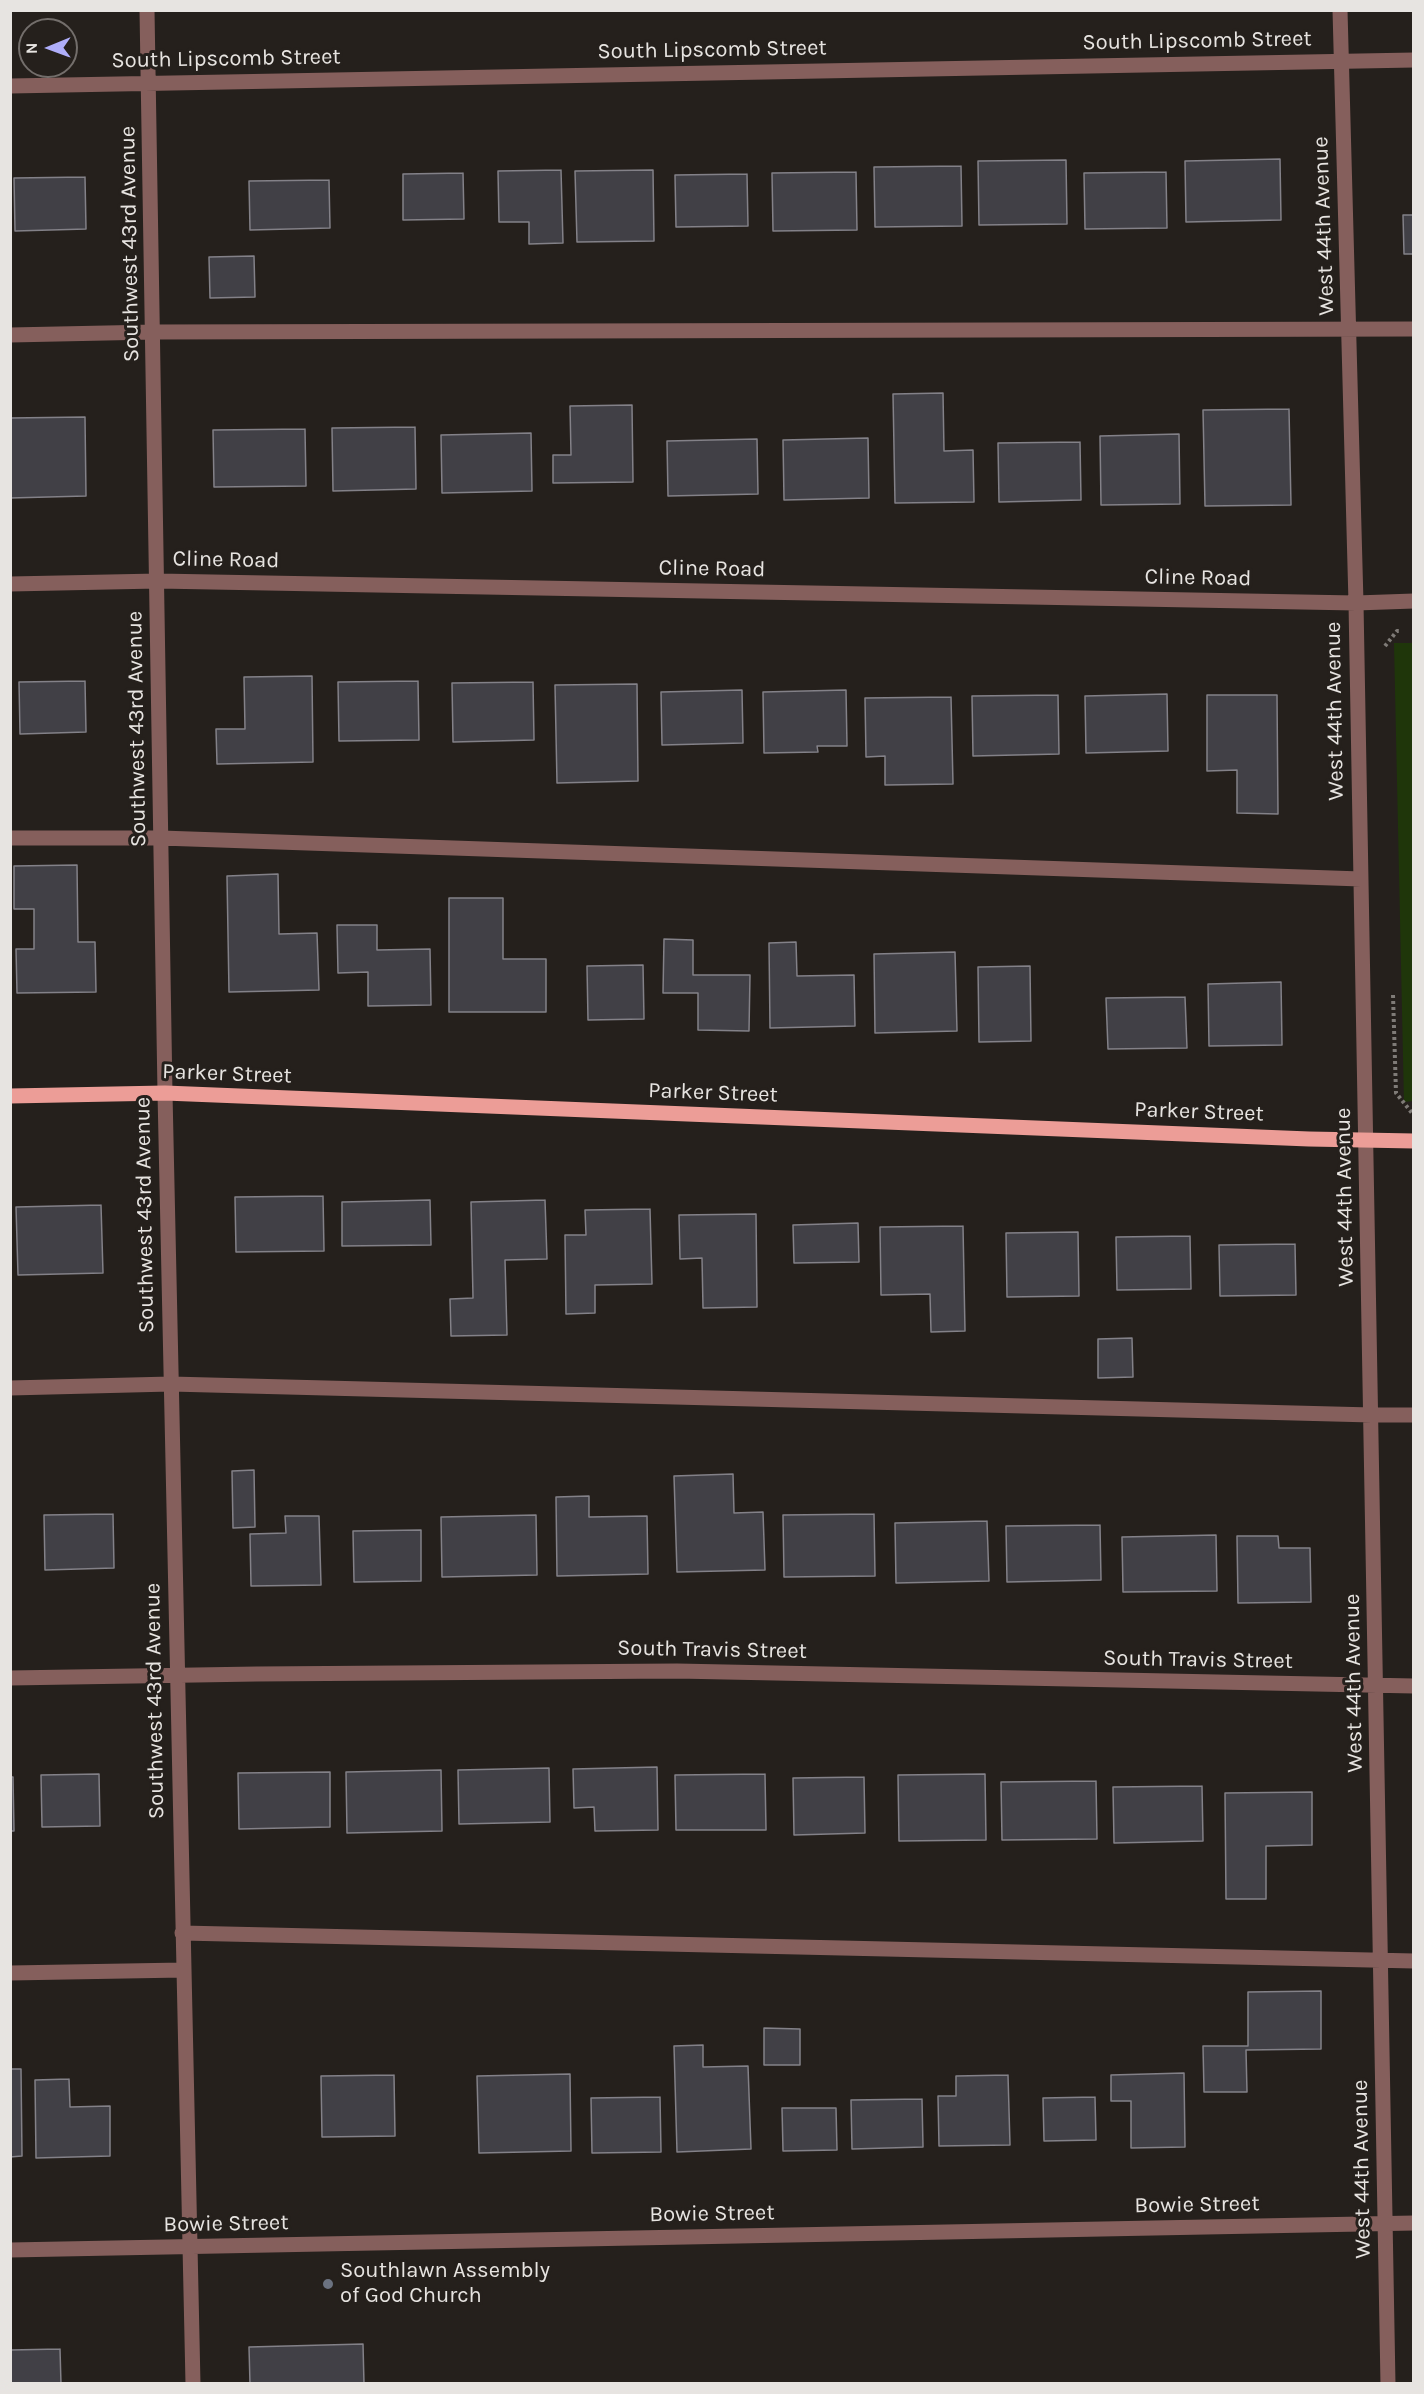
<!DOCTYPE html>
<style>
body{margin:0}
#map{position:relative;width:1424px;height:2394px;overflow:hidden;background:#25201c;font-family:Karla,sans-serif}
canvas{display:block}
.frame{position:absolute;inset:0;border:12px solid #e7e4e1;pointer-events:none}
.north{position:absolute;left:18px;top:18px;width:60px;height:60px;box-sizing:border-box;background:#25201c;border:2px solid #736e6b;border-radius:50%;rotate:269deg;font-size:16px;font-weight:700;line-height:24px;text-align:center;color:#e7e4e1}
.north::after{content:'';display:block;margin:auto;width:21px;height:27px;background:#afaefa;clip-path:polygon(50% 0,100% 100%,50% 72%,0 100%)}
</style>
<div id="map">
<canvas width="1424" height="2394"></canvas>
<div class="frame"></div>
<div class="north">N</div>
</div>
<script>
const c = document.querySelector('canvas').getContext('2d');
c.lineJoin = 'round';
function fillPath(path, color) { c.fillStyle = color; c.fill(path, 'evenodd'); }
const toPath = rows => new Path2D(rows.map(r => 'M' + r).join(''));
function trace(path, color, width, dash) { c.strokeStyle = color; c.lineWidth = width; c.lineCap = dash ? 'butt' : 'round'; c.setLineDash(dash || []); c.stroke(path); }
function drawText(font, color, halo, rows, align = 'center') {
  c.font = font + ' Karla,sans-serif'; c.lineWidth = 6; c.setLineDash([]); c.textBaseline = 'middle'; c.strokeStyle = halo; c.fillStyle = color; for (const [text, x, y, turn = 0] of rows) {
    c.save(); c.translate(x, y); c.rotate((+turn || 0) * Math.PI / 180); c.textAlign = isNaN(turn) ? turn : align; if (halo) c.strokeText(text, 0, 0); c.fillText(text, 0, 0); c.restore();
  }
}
const green = toPath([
 [1394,643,1414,643,1413,1101,1404,1102]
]);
const building = toPath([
 [1280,159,1281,220,1186,222,1185,161,1280,159],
 [1066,160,1067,224,979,225,978,161,1066,160],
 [961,166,962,226,875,227,874,167,961,166],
 [561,170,563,243,529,244,529,222,499,222,498,171,561,170],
 [653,170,654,241,577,242,575,171,653,170],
 [856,172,857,230,773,231,772,173,856,172],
 [1166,172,1167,228,1085,229,1084,173,1166,172],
 [463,173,464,219,403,220,403,174,463,173],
 [747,174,748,226,676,227,675,175,747,174],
 [85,177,86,229,15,231,14,178,85,177],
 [329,180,330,228,250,230,249,181,329,180],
 [1403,215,1414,215,1414,254,1404,254,1403,215],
 [254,256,255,297,210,298,209,257,254,256],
 [943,393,944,451,973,450,974,502,895,503,893,394,943,393],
 [632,405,633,482,553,483,553,455,571,455,570,406,632,405],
 [1289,409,1291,505,1205,506,1203,410,1289,409],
 [85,417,86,496,10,498,10,418,85,417],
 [415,427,416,489,333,491,332,428,415,427],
 [305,429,306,486,214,487,213,430,305,429],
 [531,433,532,491,442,493,441,435,531,433],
 [1179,434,1180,504,1101,505,1100,436,1179,434],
 [868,438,869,498,784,500,783,440,868,438],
 [757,439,758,494,668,496,667,441,757,439],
 [1080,442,1081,500,999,502,998,443,1080,442],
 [312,676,313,762,217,764,216,729,245,729,244,677,312,676],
 [85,681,86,732,20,734,19,682,85,681],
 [418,681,419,740,339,741,338,682,418,681],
 [533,682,534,740,453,742,452,683,533,682],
 [637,684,638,781,557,783,555,685,637,684],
 [742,690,743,743,662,745,661,692,742,690],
 [846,690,847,746,817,746,818,752,764,753,763,692,846,690],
 [1167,694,1168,751,1086,753,1085,696,1167,694],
 [1058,695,1059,754,973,756,972,696,1058,695],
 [1207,695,1277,695,1278,814,1237,813,1237,770,1207,771,1207,695],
 [951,697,953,784,885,785,885,756,866,757,865,698,951,697],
 [77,865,78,942,95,942,96,992,17,993,16,949,34,949,34,909,14,909,14,866,77,865],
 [278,874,279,934,317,933,319,990,229,992,227,876,278,874],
 [449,898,503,898,503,959,546,959,546,1012,449,1012,449,898],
 [337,925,377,925,377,950,430,949,431,1005,368,1006,368,972,338,973,337,925],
 [664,939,693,940,693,975,750,975,749,1031,698,1030,698,993,663,993,664,939],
 [796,942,797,976,854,975,855,1026,770,1028,769,943,796,942],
 [955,952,957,1031,875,1033,874,954,955,952],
 [643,965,644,1019,588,1020,587,966,643,965],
 [1030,966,1031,1041,979,1042,978,967,1030,966],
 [1281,982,1282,1045,1209,1046,1208,984,1281,982],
 [1185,997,1187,1048,1108,1049,1106,998,1185,997],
 [323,1196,324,1251,236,1252,235,1197,323,1196],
 [430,1200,431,1245,342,1246,342,1202,430,1200],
 [545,1200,547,1259,505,1260,507,1335,451,1336,450,1299,473,1298,471,1202,545,1200],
 [101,1205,103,1273,18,1275,16,1207,101,1205],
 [650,1209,652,1284,595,1285,595,1313,566,1314,565,1235,586,1235,585,1210,650,1209],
 [756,1214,757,1307,703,1308,702,1258,680,1259,679,1215,756,1214],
 [858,1223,859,1262,794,1263,793,1225,858,1223],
 [963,1226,965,1331,931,1332,930,1294,881,1295,880,1227,963,1226],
 [1078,1232,1079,1296,1007,1297,1006,1233,1078,1232],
 [1190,1236,1191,1289,1117,1290,1116,1237,1190,1236],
 [1295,1244,1296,1295,1220,1296,1219,1245,1295,1244],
 [1132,1338,1133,1377,1098,1378,1098,1339,1132,1338],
 [254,1470,255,1527,233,1528,232,1471,254,1470],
 [733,1474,734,1513,763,1512,765,1570,677,1572,674,1476,733,1474],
 [589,1496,589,1517,647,1516,648,1574,557,1576,556,1497,589,1496],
 [113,1514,114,1568,45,1570,44,1515,113,1514],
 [874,1514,875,1576,784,1577,783,1515,874,1514],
 [536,1515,537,1575,442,1577,441,1517,536,1515],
 [285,1516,319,1516,321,1585,251,1586,250,1534,286,1533,285,1516],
 [987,1521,989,1581,896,1583,895,1523,987,1521],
 [1100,1525,1101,1580,1007,1582,1006,1526,1100,1525],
 [421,1530,421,1581,354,1582,353,1531,421,1530],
 [1216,1535,1217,1591,1123,1592,1122,1537,1216,1535],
 [1237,1536,1278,1536,1279,1548,1310,1548,1311,1602,1238,1603,1237,1536],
 [657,1767,658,1830,595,1831,594,1807,574,1808,573,1769,657,1767],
 [549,1768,550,1822,459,1824,458,1770,549,1768],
 [441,1770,442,1831,347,1833,346,1772,441,1770],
 [330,1772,330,1827,239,1829,238,1773,330,1772],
 [99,1774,100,1826,42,1827,41,1775,99,1774],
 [765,1774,766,1830,676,1830,675,1775,765,1774],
 [985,1774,986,1840,899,1841,898,1775,985,1774],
 [10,1777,13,1777,14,1831,10,1831,10,1777],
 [864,1777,865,1833,794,1835,793,1778,864,1777],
 [1096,1781,1097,1839,1002,1840,1001,1782,1096,1781],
 [1202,1786,1203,1841,1114,1843,1113,1787,1202,1786],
 [1312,1792,1312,1845,1266,1846,1266,1899,1226,1899,1225,1793,1312,1792],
 [1321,1991,1321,2049,1246,2050,1247,2092,1204,2092,1203,2046,1248,2046,1248,1992,1321,1991],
 [764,2028,800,2029,800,2065,764,2065,764,2028],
 [703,2045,703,2067,748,2066,751,2149,677,2152,674,2046,703,2045],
 [10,2069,21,2069,22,2156,10,2157,10,2069],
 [1184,2073,1185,2147,1131,2148,1131,2101,1111,2101,1111,2075,1184,2073],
 [570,2074,571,2151,479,2153,477,2076,570,2074],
 [394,2075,395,2136,322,2137,321,2076,394,2075],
 [1008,2075,1010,2145,939,2146,938,2096,956,2096,956,2076,1008,2075],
 [69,2079,70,2107,110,2106,110,2156,36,2158,35,2080,69,2079],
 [660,2097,661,2152,592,2153,591,2098,660,2097],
 [1095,2097,1096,2140,1044,2141,1043,2098,1095,2097],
 [922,2099,923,2147,852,2149,851,2100,922,2099],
 [782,2108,836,2108,837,2150,783,2151,782,2108],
 [363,2344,364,2384,250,2384,249,2347,363,2344],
 [60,2349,61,2384,10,2384,10,2350,60,2349]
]);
const path = toPath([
 [1385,646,1397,631,1401,631],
 [1393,995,1396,1093,1412,1113]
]);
const minor = toPath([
 [147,10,165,1093,193,2384],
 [1340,10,1356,603,1388,2384],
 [10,86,1414,60],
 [10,335,154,332,1414,329],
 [10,584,158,581,1356,603,1414,601],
 [10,838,161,838,1361,879],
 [10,1388,171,1384,1372,1415,1414,1415],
 [10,1678,257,1674,677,1671,1414,1686],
 [182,1933,1414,1961],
 [10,1973,183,1970],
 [10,2250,1414,2223]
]);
const major = toPath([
 [10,1096,165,1093,1309,1139,1414,1141]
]);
const markers = [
 [328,2284,6,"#6b7280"]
];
const streetNames = [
 ["South Lipscomb Street",1197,41,-1],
 ["South Lipscomb Street",712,50,-1],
 ["South Lipscomb Street",226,59,-1],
 ["West 44th Avenue",1324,226,-92],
 ["Southwest 43rd Avenue",130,244,-91],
 ["Cline Road",226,560,1],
 ["Cline Road",712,569,1],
 ["Cline Road",1198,578,1],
 ["West 44th Avenue",1335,711,-91],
 ["Southwest 43rd Avenue",137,729,-91],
 ["Parker Street",227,1074,2],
 ["Parker Street",713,1093,2],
 ["Parker Street",1199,1112,2],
 ["West 44th Avenue",1345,1197,-91],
 ["Southwest 43rd Avenue",145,1215,-91],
 ["South Travis Street",712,1650,1],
 ["South Travis Street",1198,1660,1],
 ["West 44th Avenue",1354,1683,-91],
 ["Southwest 43rd Avenue",155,1701,-91],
 ["West 44th Avenue",1362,2169,-91],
 ["Bowie Street",1197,2205,-1],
 ["Bowie Street",712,2214,-1],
 ["Bowie Street",226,2224,-1]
];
const poiNames = [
 ["Southlawn Assembly",340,2271],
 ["of God Church",340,2296]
];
fillPath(green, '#1f360a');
fillPath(building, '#414046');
trace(building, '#838188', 1.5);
trace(path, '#7f7b77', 4, [3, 3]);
trace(minor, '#855f5c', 15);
trace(major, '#ec9d97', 15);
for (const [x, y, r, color] of markers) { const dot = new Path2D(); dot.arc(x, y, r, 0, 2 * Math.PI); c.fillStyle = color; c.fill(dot); trace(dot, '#25201c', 2); }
drawText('22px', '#e7e4e1', '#25201c', streetNames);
drawText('22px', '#e7e4e1', '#25201c', poiNames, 'left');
</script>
